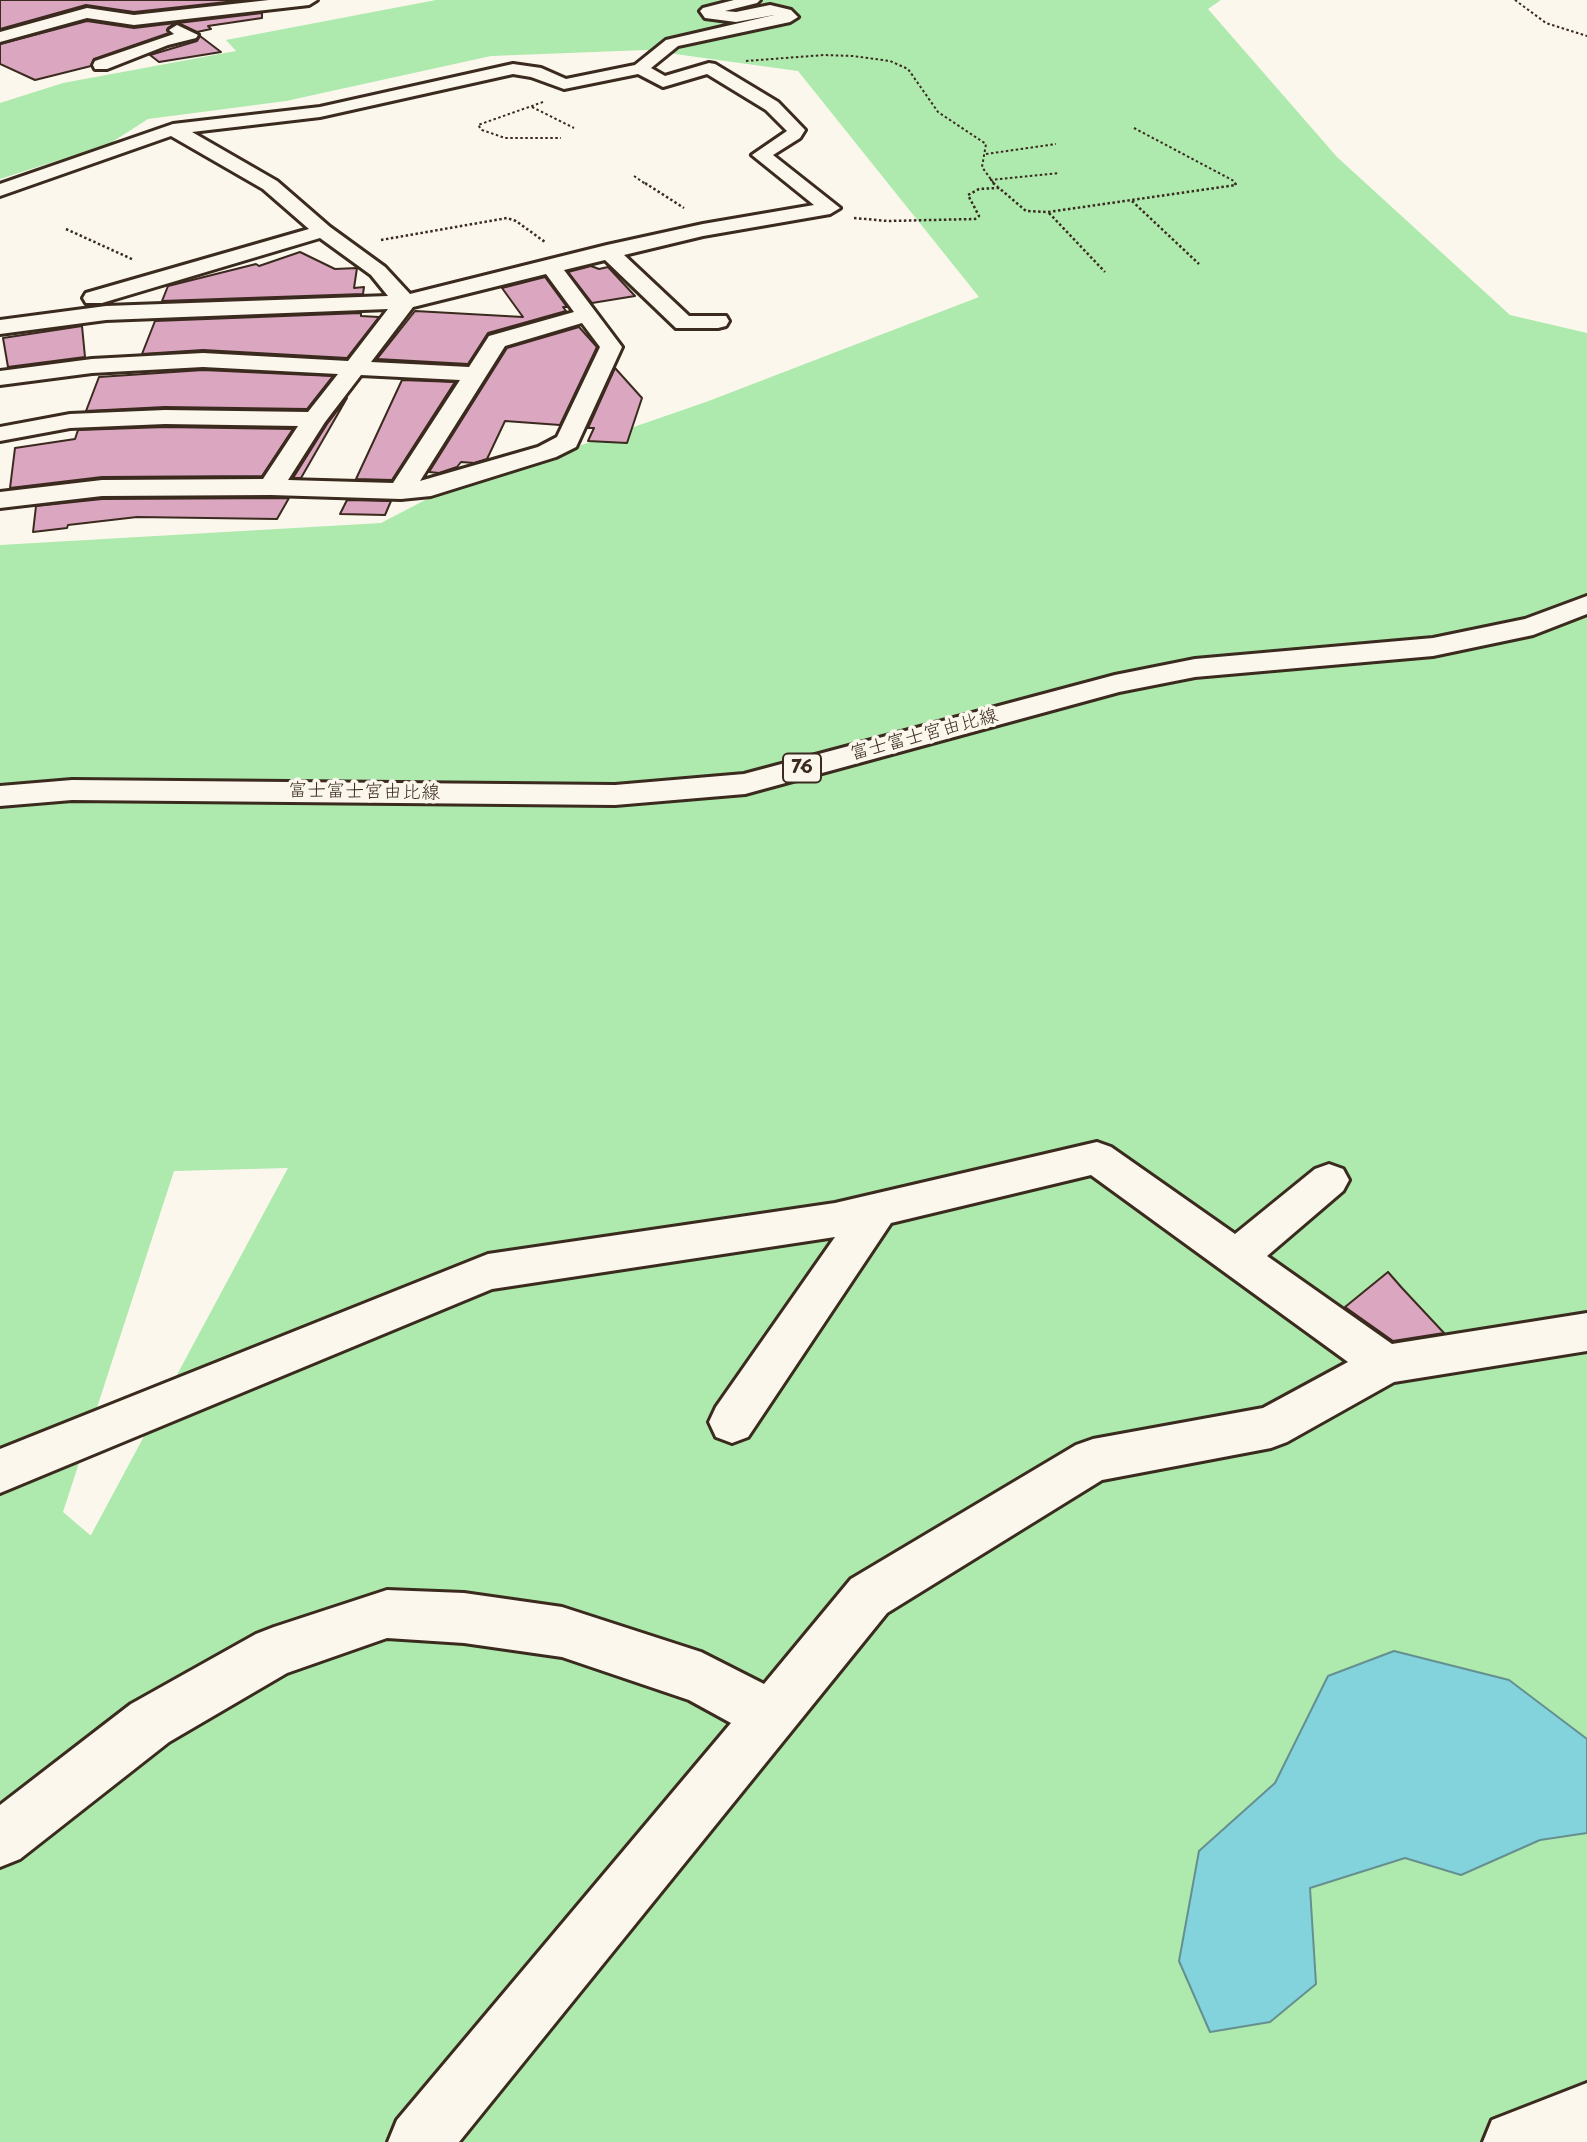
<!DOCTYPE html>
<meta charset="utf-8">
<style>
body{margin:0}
canvas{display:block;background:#fbf7ec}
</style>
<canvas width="1587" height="2142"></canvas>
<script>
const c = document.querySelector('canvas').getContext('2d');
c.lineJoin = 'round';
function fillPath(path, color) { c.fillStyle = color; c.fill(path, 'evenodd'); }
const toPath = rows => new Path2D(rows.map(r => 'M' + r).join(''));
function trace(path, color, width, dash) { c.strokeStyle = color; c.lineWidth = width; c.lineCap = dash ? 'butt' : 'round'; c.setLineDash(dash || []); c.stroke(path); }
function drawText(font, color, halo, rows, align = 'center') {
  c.font = font + ' "Playpen Sans","Klee One",sans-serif'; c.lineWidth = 7; c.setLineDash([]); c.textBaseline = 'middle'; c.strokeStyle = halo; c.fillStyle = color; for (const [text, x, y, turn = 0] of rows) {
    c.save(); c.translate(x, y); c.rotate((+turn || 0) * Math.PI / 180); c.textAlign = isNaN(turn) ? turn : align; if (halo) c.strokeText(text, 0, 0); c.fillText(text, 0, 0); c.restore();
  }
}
const green = toPath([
 [436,0,1221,0,1208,9,1337,157,1510,315,1587,333,1587,2142,0,2142,0,545,381,523,431,497,706,402,979,297,798,71,646,50,491,56,286,101,148,119,109,144,0,179,0,103,63,83,236,51,226,40],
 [288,1168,91,1535,90,1535,63,1512,174,1171]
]);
const water = toPath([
 [1394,1651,1509,1680,1587,1739,1587,1833,1540,1840,1461,1875,1405,1858,1310,1888,1316,1984,1270,2022,1210,2032,1179,1961,1199,1851,1275,1783,1328,1676,1394,1651]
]);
const building = toPath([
 [0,0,245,0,134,12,86,5,0,29,0,0],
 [262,13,262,18,208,26,211,29,197,32,178,23,262,13],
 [87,21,134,28,175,23,168,28,169,33,94,59,91,66,35,80,0,64,0,44,87,21],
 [200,36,221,52,159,62,150,55,197,41,200,36],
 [300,252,335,269,357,268,354,288,364,287,363,294,162,301,168,286,256,264,259,266,300,252],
 [591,266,599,269,608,267,635,296,592,303,568,272,591,266],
 [545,277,567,307,563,307,566,311,488,333,468,364,377,359,415,311,523,317,502,288,545,277],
 [361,313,361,316,379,317,347,358,203,350,142,354,155,321,361,313],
 [82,326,85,357,8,367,3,338,82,326],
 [579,327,597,347,560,425,505,421,487,459,474,463,461,462,457,467,439,473,429,472,507,348,579,327],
 [615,368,642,398,627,443,588,441,594,428,588,428,615,368],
 [203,370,333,376,307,409,165,407,86,411,99,377,203,370],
 [402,380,455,382,392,480,356,479,402,380],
 [347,398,301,478,293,478,327,424,347,398],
 [165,427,293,429,262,476,102,477,10,488,15,448,75,439,78,430,165,427],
 [289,498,277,519,137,517,68,525,67,528,33,532,36,506,102,499,289,498],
 [347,500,391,501,385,515,340,514,347,500],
 [1388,1272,1402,1288,1444,1333,1393,1341,1345,1307,1388,1272]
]);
const pathFar1 = toPath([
 [1515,0,1546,23,1587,36],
 [746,61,824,55,853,56,890,61,908,69,938,112,986,144,982,167,995,185],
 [543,102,478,125,482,130,505,138,561,138],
 [532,107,574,128],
 [1134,128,1234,181,1236,185],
 [986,154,1056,144],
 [634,176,647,185],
 [990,180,1059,173]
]);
const path = toPath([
 [645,183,684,208],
 [993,183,998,187],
 [1132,201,1199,264],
 [1049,213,1105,272],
 [854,218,888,221,975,219,979,216,968,195,979,189,999,188,1026,211,1048,212,1236,185,1235,183],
 [66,229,134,260],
 [381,240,507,218,516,221,545,242]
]);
const minor = toPath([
 [269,0,317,0,309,5,134,25,87,18,0,42,0,32,87,8,134,15,269,0],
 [734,0,760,0,757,3,725,11,736,12,770,5,791,10,798,17,790,22,678,46,651,68,665,76,709,63,715,64,778,102,805,130,800,138,773,155,840,208,830,214,703,236,624,255,689,316,726,316,729,321,726,326,718,328,676,328,605,260,564,270,622,347,576,447,556,457,431,496,401,499,271,495,102,496,0,508,0,492,102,480,263,479,298,426,165,424,70,428,0,441,0,427,70,414,165,410,308,412,338,374,203,367,92,373,0,385,0,371,92,359,203,353,348,361,388,309,106,320,0,334,0,320,106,306,388,296,371,275,320,238,102,303,86,303,83,298,86,293,309,229,263,189,171,136,0,196,0,184,173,124,320,107,513,64,541,68,566,79,635,65,666,40,774,15,736,22,705,18,700,11,703,8,734,0],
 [513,74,531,77,564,89,638,74,663,87,707,74,766,110,787,131,752,155,814,205,703,224,607,245,410,294,385,267,330,227,277,181,192,132,320,117,513,74],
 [546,274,574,312,489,336,469,367,371,362,413,307,546,274],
 [582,323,600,347,557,437,538,447,420,481,505,346,582,323],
 [361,375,460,380,393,483,288,480,325,422,361,375],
 [177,25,198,35,196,38,168,45,107,69,95,69,93,65,95,61,174,34,169,30,177,25],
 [1097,1142,1111,1147,1235,1234,1315,1169,1329,1164,1343,1169,1349,1180,1343,1191,1267,1256,1392,1344,1587,1313,1587,1351,1394,1382,1287,1442,1271,1448,1102,1480,887,1613,459,2142,388,2142,397,2120,731,1723,689,1700,562,1657,464,1643,387,1638,287,1673,169,1742,20,1859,0,1867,0,1805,131,1704,256,1634,274,1627,387,1590,464,1593,562,1607,701,1652,764,1684,851,1579,1076,1445,1093,1439,1263,1408,1348,1362,1091,1175,891,1223,748,1437,732,1443,716,1437,709,1422,716,1407,835,1237,492,1289,0,1493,0,1449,488,1254,835,1203,1097,1142],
 [1587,2083,1587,2142,1483,2142,1492,2120,1587,2083]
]);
const major = toPath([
 [1587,596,1587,614,1533,635,1433,656,1195,677,1119,692,745,794,615,805,72,800,0,806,0,786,72,780,615,785,744,774,1115,675,1195,659,1433,638,1525,619,1587,596]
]);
const shields = [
 [802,768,38]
];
const shieldNames = [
 ["76",802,768]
];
const streetNames = [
 ["富士富士宮由比線",924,735,-15],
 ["富士富士宮由比線",364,792,1]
];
fillPath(green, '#aee9ae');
fillPath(water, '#83d3dc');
trace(water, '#668f90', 2);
fillPath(building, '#daa6c0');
trace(building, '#3b2a1e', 2);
trace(minor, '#3b2a1e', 6);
trace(major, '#3b2a1e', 6);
trace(pathFar1, '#3b2a1e', 2, [2.5, 2.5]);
trace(path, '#3b2a1e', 2.5, [2.5, 2.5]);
fillPath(minor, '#fbf7ec');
fillPath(major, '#fbf7ec');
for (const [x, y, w] of shields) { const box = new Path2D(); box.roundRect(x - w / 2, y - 14.5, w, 29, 5); c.fillStyle = '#fbf7ec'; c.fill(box); trace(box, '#3b2a1e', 2); }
drawText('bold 18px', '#3b2a1e', null, shieldNames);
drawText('19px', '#3b2a1e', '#fbf7ec', streetNames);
</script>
